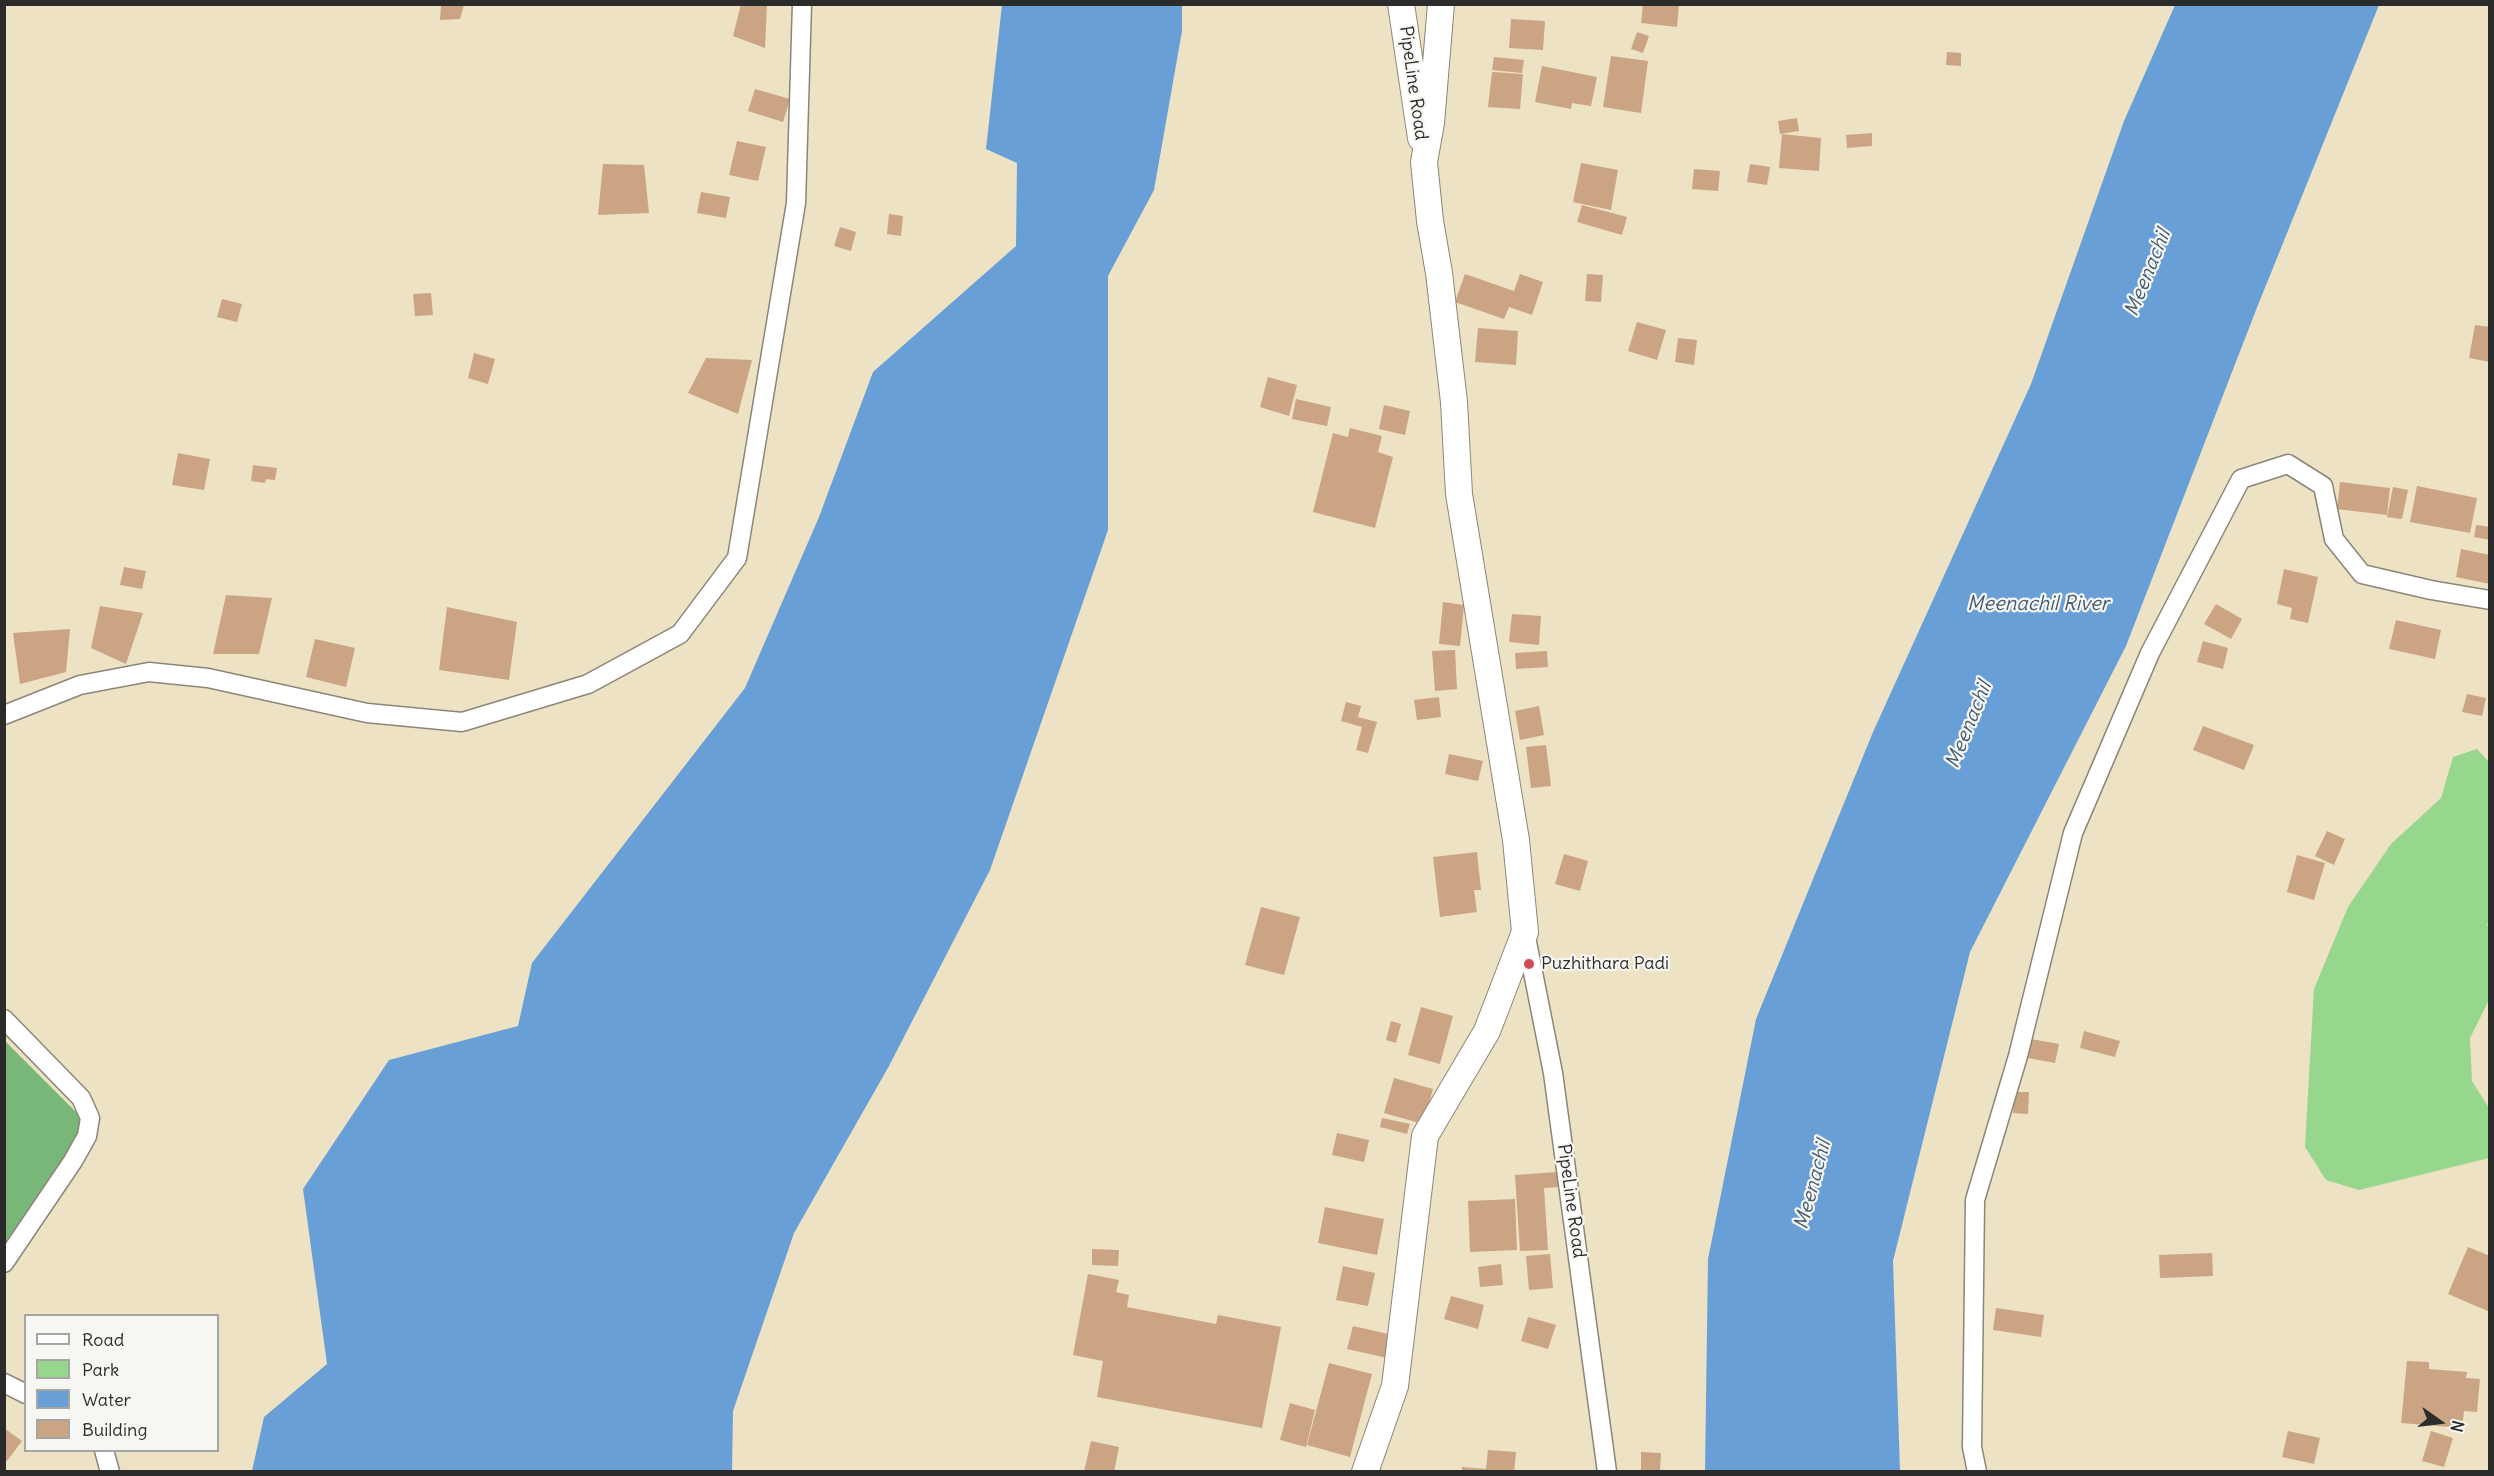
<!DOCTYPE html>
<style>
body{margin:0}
#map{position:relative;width:2494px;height:1476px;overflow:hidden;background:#ede2c4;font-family:Delius,sans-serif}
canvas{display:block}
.frame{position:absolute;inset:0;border:6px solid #2b2b2b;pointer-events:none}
.legend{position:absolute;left:24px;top:1314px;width:195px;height:138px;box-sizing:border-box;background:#f6f6f2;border:2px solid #a5a5a2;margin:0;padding:8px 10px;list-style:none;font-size:18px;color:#2b2b2b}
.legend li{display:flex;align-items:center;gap:12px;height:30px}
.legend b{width:30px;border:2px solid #a5a5a2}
.north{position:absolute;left:2410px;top:1392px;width:60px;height:60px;-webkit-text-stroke:4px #f6f6f2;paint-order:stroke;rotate:104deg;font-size:16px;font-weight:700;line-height:24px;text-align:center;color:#2b2b2b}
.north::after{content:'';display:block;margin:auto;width:21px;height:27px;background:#2b2b2b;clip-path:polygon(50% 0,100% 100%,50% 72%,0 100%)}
</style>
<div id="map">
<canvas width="2494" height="1476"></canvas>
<div class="frame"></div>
<ul class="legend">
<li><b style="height:8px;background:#fff"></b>Road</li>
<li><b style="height:16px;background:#96d68d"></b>Park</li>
<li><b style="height:16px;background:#689fd6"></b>Water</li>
<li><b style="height:16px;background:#cba484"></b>Building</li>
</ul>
<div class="north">N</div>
</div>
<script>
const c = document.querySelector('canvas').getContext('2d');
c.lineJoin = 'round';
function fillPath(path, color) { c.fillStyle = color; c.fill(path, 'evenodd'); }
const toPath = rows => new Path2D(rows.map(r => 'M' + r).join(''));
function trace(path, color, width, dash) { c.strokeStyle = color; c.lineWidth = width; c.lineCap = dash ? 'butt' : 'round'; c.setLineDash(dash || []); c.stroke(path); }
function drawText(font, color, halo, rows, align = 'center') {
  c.font = font + ' Delius,sans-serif'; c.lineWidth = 4.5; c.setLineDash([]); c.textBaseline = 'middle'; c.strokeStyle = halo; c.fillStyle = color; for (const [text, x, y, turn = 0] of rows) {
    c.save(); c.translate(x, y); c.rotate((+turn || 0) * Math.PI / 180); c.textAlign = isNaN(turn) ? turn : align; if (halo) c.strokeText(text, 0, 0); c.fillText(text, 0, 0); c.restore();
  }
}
const green = toPath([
 [2477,749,2489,762,2490,914,2487,926,2490,928,2490,998,2470,1038,2472,1081,2489,1108,2489,1158,2359,1190,2326,1180,2305,1147,2314,989,2348,907,2391,844,2441,798,2453,757]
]);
const forest = toPath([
 [5,1041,87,1123,5,1247]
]);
const water = toPath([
 [1002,5,1182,5,1182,31,1154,190,1108,276,1108,530,990,870,889,1066,794,1233,733,1411,732,1471,252,1471,264,1417,327,1364,303,1189,389,1060,518,1026,532,963,745,688,819,517,873,372,1016,246,1017,163,986,149],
 [2175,5,2379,5,2256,310,2126,646,1970,952,1893,1261,1900,1471,1705,1471,1708,1259,1756,1019,1873,732,2031,384,2124,121]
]);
const building = toPath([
 [741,4,767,4,765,48,733,36],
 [1643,4,1679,4,1677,27,1641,23],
 [441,5,464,5,460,19,440,20],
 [1511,19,1545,21,1543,50,1509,48],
 [1637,32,1649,36,1643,53,1631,49],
 [1947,52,1961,53,1961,66,1946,65],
 [1611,56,1648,61,1641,113,1603,107],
 [1494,57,1524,60,1522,73,1492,70],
 [1542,66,1597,77,1591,106,1572,103,1571,109,1535,102],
 [1492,72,1523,74,1520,109,1488,107],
 [755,89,790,99,783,122,748,111],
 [1797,118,1799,131,1780,134,1778,121],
 [1872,133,1872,146,1847,148,1846,135],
 [1782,134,1821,138,1819,171,1779,168],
 [737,141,766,147,758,181,729,175],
 [1581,163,1618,170,1611,210,1573,202],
 [603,164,644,165,649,213,598,215],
 [1750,164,1770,167,1767,185,1747,182],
 [1694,169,1720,171,1718,191,1692,189],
 [701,192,730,197,726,218,697,213],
 [1582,205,1627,217,1622,235,1577,222],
 [889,214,903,216,901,236,887,234],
 [840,227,856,232,851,251,834,246],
 [1465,274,1514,291,1520,274,1543,282,1532,315,1509,307,1504,319,1455,302],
 [1587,274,1603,275,1601,302,1585,301],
 [431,293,433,315,415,316,413,294],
 [222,299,242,304,237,322,217,317],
 [1637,322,1666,330,1657,360,1628,351],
 [2475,325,2490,327,2490,362,2469,358],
 [1478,328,1518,331,1516,365,1475,362],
 [1678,338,1697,340,1694,365,1675,362],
 [474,353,495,359,488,384,468,378],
 [706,358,752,360,738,414,688,393],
 [1268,377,1297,385,1289,416,1260,407],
 [1296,399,1331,407,1327,426,1292,419],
 [1384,405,1410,411,1405,435,1379,429],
 [1350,428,1382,436,1378,452,1393,457,1375,528,1313,512,1333,433,1348,437],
 [178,453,210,459,204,490,172,485],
 [253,465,277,468,275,480,266,479,265,483,251,481],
 [2340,482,2390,488,2387,515,2337,509],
 [2417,486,2477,498,2470,533,2410,522],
 [2393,487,2408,490,2402,519,2387,517],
 [2476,525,2490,527,2490,540,2474,537],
 [2461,549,2490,555,2490,584,2456,577],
 [124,567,146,571,142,589,120,585],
 [2284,569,2318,577,2308,623,2290,619,2292,608,2277,604],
 [226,595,272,598,259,654,213,654],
 [1443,602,1464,605,1460,646,1439,644],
 [2216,604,2242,619,2231,639,2204,624],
 [100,606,143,613,126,664,91,648],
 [447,607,517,622,509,680,439,670],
 [1512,614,1541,616,1539,645,1509,642],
 [2396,620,2441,630,2435,659,2389,649],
 [70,629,66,672,20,684,13,633],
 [315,639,355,648,346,687,306,677],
 [2203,641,2228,648,2223,669,2197,662],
 [1455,650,1457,689,1435,691,1432,651],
 [1547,651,1548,667,1516,669,1515,653],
 [2467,694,2486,698,2482,716,2462,712],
 [1439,697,1441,717,1417,720,1414,700],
 [1346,702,1361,706,1358,717,1377,722,1368,753,1356,750,1362,727,1341,721],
 [1539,706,1544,735,1520,740,1515,711],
 [2203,726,2254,745,2244,770,2193,750],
 [1546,745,1551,786,1531,788,1526,747],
 [1449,754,1483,761,1478,781,1445,774],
 [2327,831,2345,839,2334,865,2315,856],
 [1477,852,1481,890,1474,890,1477,912,1440,917,1433,857],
 [1564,854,1588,861,1580,891,1555,884],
 [2297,855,2325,863,2314,900,2287,892],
 [1261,907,1300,917,1284,975,1245,965],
 [1421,1007,1453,1016,1440,1064,1408,1055],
 [1391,1021,1401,1024,1396,1043,1386,1040],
 [2084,1031,2120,1041,2115,1057,2080,1048],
 [2031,1039,2059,1044,2055,1063,2028,1058],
 [1394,1078,1433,1089,1423,1124,1384,1113],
 [2014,1092,2029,1092,2028,1114,2013,1113],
 [1382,1118,1410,1124,1407,1134,1380,1127],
 [1337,1133,1369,1140,1364,1162,1332,1155],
 [1557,1172,1558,1187,1544,1188,1548,1250,1520,1251,1515,1175],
 [1515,1199,1517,1250,1470,1252,1468,1201],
 [1325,1207,1384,1219,1377,1255,1318,1243],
 [2468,1247,2490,1256,2490,1312,2448,1294],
 [1092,1249,1119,1250,1118,1266,1092,1265],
 [2212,1253,2213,1276,2160,1278,2159,1255],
 [1550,1254,1553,1288,1529,1290,1526,1256],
 [1501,1264,1503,1285,1480,1287,1478,1267],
 [1343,1266,1375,1273,1368,1306,1336,1300],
 [1088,1274,1119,1280,1116,1292,1129,1295,1127,1307,1216,1324,1218,1315,1281,1327,1262,1428,1097,1397,1103,1361,1073,1355],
 [1451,1296,1484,1305,1478,1329,1444,1319],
 [1996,1308,2044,1315,2041,1337,1993,1330],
 [1528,1317,1556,1325,1548,1349,1521,1341],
 [1353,1326,1397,1336,1392,1359,1347,1349],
 [2407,1361,2429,1362,2429,1369,2467,1372,2466,1378,2480,1379,2477,1412,2464,1411,2462,1428,2401,1423],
 [1329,1363,1372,1374,1350,1457,1307,1445],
 [1290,1403,1315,1410,1306,1447,1280,1440],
 [4,1428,22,1441,7,1461,4,1459],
 [2288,1431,2320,1438,2314,1464,2282,1457],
 [2431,1431,2453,1438,2444,1467,2422,1461],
 [1091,1441,1119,1447,1114,1472,1084,1472],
 [1488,1450,1516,1452,1514,1472,1462,1472,1462,1467,1486,1469],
 [1641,1452,1661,1453,1660,1472,1641,1472]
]);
const street = toPath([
 [4,715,80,685,149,672,208,678,367,713,462,722,588,684,680,634,737,558,796,203,802,4],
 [1525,932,1553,1073,1607,1472],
 [4,1019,81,1098,90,1118,87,1136,73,1161,4,1263],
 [4,1383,26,1394],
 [104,1450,110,1472],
 [1977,1472,1972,1447,1975,1200,2018,1056,2073,833,2150,653,2241,479,2288,464,2323,486,2334,539,2362,574,2431,590,2490,600]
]);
const secondary = toPath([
 [1401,4,1421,138],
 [1365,1472,1395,1386,1425,1136,1487,1031,1525,932,1516,840,1459,494,1454,402,1439,273,1430,221,1424,162,1431,123,1441,4]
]);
const markers = [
 [1529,964,6,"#d1495b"]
];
const streetNames = [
 ["PipeLine Road",1413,83,82],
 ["PipeLine Road",1571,1201,82]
];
const poiNames = [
 ["Puzhithara Padi",1541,964]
];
const waterNames = [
 ["Meenachil",2148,273,-68],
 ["Meenachil River",2038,604],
 ["Meenachil",1969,725,-68],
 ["Meenachil",1813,1185,-75]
];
fillPath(green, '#96d68d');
fillPath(forest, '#78b778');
fillPath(water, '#689fd6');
fillPath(building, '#cba484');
trace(street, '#8c8678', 21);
trace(secondary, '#8c8678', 28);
trace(street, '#fff', 18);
trace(secondary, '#fff', 26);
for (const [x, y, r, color] of markers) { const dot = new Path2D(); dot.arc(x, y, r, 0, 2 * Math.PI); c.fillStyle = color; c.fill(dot); trace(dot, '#f6f6f2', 2); }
drawText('18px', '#2b2b2b', '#f6f6f2', streetNames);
drawText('18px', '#2b2b2b', '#f6f6f2', poiNames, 'left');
drawText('italic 20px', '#43596f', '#f6f6f2', waterNames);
</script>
